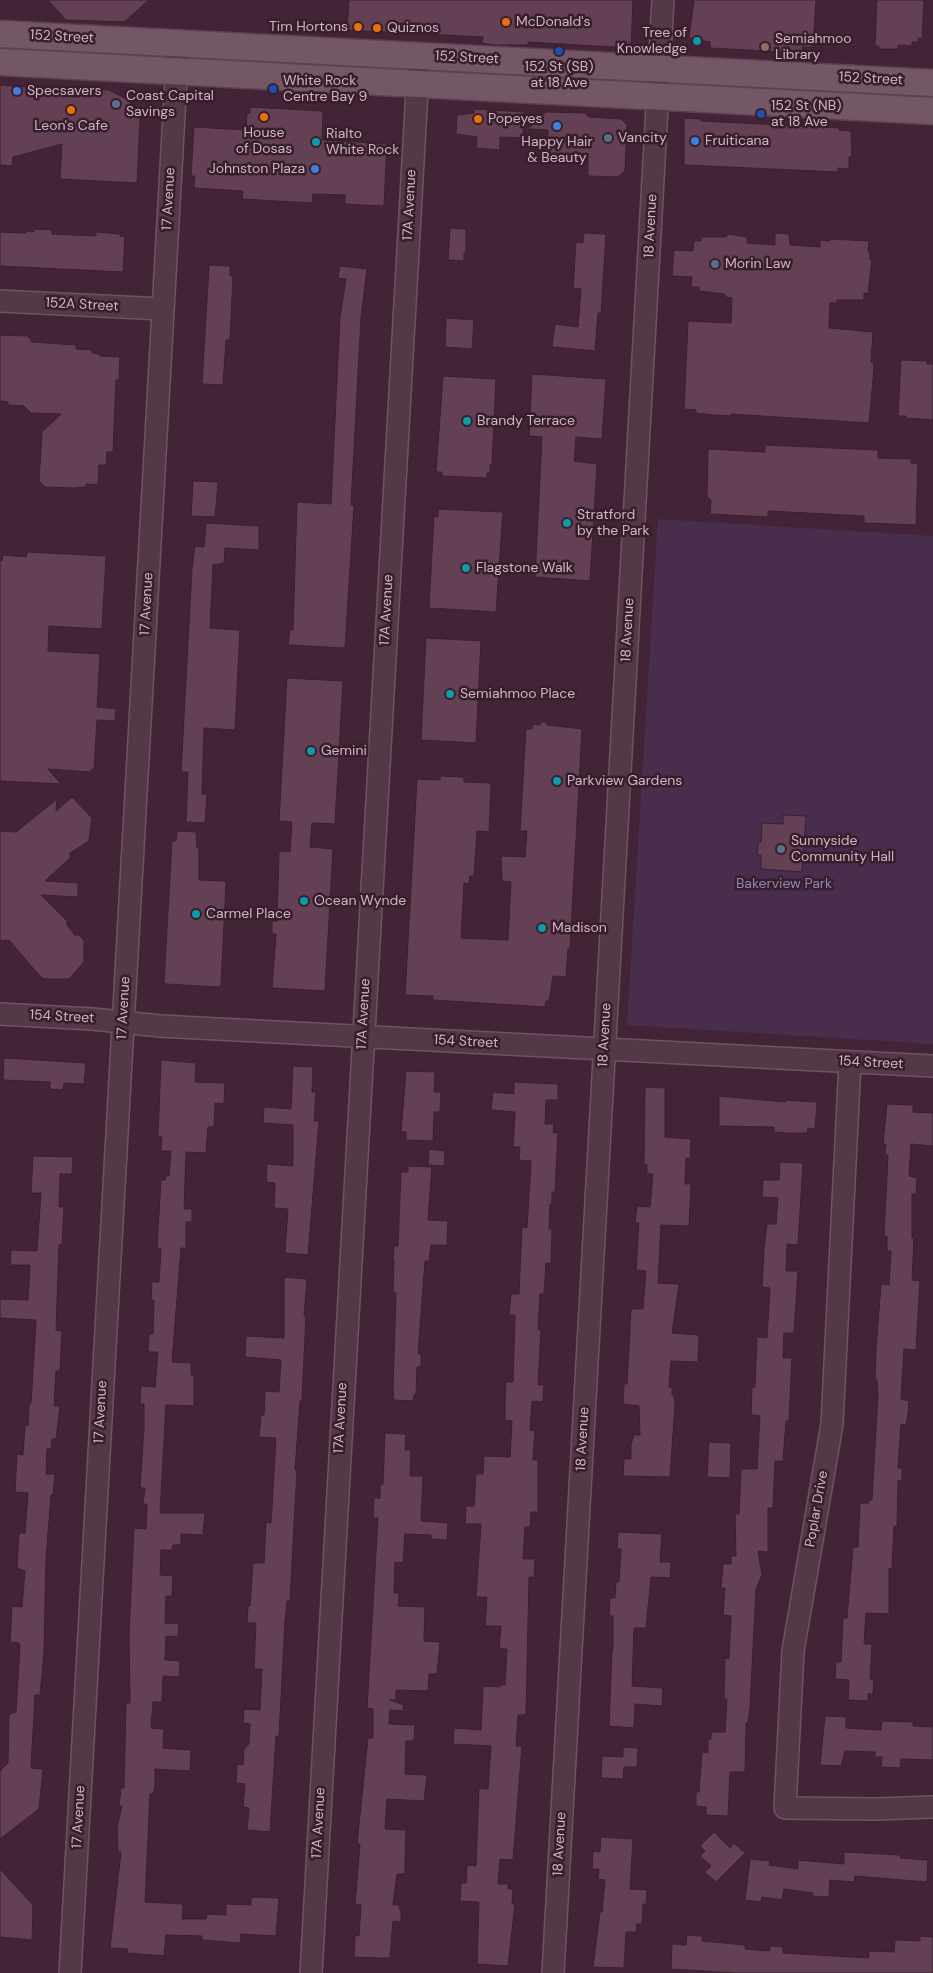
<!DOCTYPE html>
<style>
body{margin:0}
canvas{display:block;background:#432436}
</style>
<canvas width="933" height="1973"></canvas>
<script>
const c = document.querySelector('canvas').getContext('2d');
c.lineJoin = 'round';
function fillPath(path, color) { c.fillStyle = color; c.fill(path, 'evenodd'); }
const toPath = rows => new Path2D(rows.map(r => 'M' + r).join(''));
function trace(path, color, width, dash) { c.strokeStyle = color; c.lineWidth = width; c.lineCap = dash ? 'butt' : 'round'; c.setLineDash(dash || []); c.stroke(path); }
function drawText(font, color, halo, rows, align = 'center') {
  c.font = font + ' "DM Sans",sans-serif'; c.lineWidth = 5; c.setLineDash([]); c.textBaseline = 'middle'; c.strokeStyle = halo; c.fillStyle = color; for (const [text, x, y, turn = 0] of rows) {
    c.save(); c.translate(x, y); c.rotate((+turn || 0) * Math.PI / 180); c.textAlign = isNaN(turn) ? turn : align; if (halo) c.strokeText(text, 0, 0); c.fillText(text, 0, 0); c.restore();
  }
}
const green = toPath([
 [658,519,933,536,933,1044,627,1025]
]);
const building = toPath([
 [48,0,149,0,124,22,66,20,48,0],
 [349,0,633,0,631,48,528,42,528,45,495,45,482,43,483,37,347,30,349,0],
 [694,0,816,0,813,47,802,47,802,53,710,48,710,42,689,38,694,0],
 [877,0,922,0,924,2,922,39,918,38,918,42,912,42,912,46,898,45,898,49,879,49,879,46,875,46,877,0],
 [0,85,43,88,42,92,67,93,67,88,109,90,128,100,137,110,140,120,137,183,60,179,62,144,13,157,12,166,0,165,0,85],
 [250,107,323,111,322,140,387,144,384,206,345,204,345,195,313,194,312,203,242,199,243,191,194,188,195,176,191,176,194,127,246,130,247,113,250,113,250,107],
 [474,109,524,112,523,138,500,137,500,150,476,148,477,137,456,134,457,115,474,113,474,109],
 [546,112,585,113,589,117,621,119,627,125,625,171,618,177,588,176,588,154,547,153,548,130,528,129,546,112],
 [684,118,701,119,701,121,839,128,839,130,851,131,852,157,849,157,849,169,838,168,838,172,684,165,684,118],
 [450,228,466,229,466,253,464,253,464,261,448,260,450,228],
 [34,229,52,230,52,234,96,236,96,232,120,234,120,236,125,237,123,272,0,266,0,232,26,233,26,231,34,232,34,229],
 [584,233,606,234,601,313,598,313,595,351,552,347,555,324,578,327,581,289,573,288,576,242,583,243,584,233],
 [775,233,789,234,790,245,820,247,820,240,830,241,830,239,869,241,868,252,870,252,870,260,872,260,868,294,864,293,864,300,837,300,837,303,830,303,829,328,873,332,871,362,873,363,874,368,869,423,731,414,731,416,713,415,696,413,696,410,684,409,688,321,731,323,732,298,725,297,725,294,699,291,699,287,691,287,692,277,672,276,674,250,693,251,694,241,701,241,701,237,726,237,728,234,747,237,747,243,775,245,775,233],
 [209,265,230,266,230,276,233,276,230,340,226,340,223,385,202,384,209,265],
 [340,266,367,269,361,318,351,505,354,505,345,648,288,645,290,629,293,630,297,502,331,504,340,317,346,279,338,278,340,266],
 [446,318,474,320,472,349,445,347,446,318],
 [0,335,28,336,32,342,76,345,76,349,92,350,92,353,100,354,100,356,120,357,119,380,116,380,113,452,107,452,106,465,99,465,98,485,86,484,86,487,73,488,45,487,39,481,42,432,61,414,31,413,24,406,8,405,8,402,0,401,0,335],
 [901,360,927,361,927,364,933,364,933,420,906,418,906,416,898,416,901,360],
 [532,374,606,379,602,439,576,437,574,461,597,464,590,581,535,577,542,437,529,436,532,374],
 [443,376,496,379,492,465,490,465,490,473,487,473,487,478,442,476,442,472,436,472,443,376],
 [765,445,878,450,878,458,911,459,911,463,918,464,916,525,864,523,864,516,768,511,768,517,710,514,711,500,707,497,708,449,765,452,765,445],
 [193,481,218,482,215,517,191,516,193,481],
 [438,509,503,512,496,612,429,608,434,516,438,517,438,509],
 [206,523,259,526,259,550,225,548,224,563,213,565,210,628,240,630,235,730,204,728,202,794,207,794,205,823,186,822,188,772,181,772,192,569,195,546,204,547,206,523],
 [27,552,106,556,102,629,49,626,48,651,100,654,97,707,116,709,115,721,97,720,94,769,92,769,91,772,48,769,61,784,0,781,0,561,2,561,3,555,26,557,27,552],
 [426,638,481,641,476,743,421,740,426,638],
 [287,678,343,681,335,824,312,823,310,847,333,849,325,991,272,988,276,934,272,934,272,921,277,921,279,851,290,852,292,822,279,821,287,678],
 [544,721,547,725,582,729,570,949,568,949,566,977,553,976,549,1001,546,1001,545,1007,433,1000,433,996,405,995,417,779,440,780,440,776,461,777,464,778,464,782,491,783,489,832,477,831,474,876,470,876,469,884,464,883,461,938,508,940,511,882,502,881,501,856,525,857,527,831,520,831,526,729,532,729,533,724,539,725,544,721],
 [72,797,92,818,89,841,70,853,70,858,45,881,78,883,78,897,41,895,67,921,67,925,75,935,79,935,84,940,84,962,69,979,47,979,42,978,32,967,10,941,0,940,0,831,16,832,57,799,56,811,72,797],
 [783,815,806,816,802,872,761,869,761,855,757,855,758,842,761,842,762,823,783,824,783,815],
 [177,831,196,832,197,848,199,848,199,880,225,881,226,884,221,986,218,987,166,984,164,982,172,841,176,841,177,831],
 [4,1058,86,1063,84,1084,64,1083,63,1090,50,1089,50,1082,3,1080,4,1058],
 [161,1060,196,1063,195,1082,225,1083,224,1104,215,1103,214,1127,208,1127,206,1153,186,1152,184,1209,192,1209,192,1222,186,1222,186,1248,181,1248,172,1362,191,1363,191,1375,194,1375,194,1406,166,1405,160,1513,205,1513,203,1535,181,1534,181,1545,173,1545,172,1550,161,1550,160,1575,173,1576,172,1596,166,1596,165,1623,179,1624,178,1637,166,1636,165,1660,180,1661,179,1677,163,1676,162,1702,153,1702,151,1728,164,1729,163,1748,191,1750,190,1771,155,1769,155,1786,153,1794,150,1794,145,1902,183,1904,182,1919,206,1919,207,1914,226,1915,226,1904,251,1905,251,1898,256,1897,279,1898,276,1936,241,1934,240,1943,202,1940,202,1936,166,1935,164,1956,127,1953,128,1949,110,1948,121,1852,118,1852,117,1828,122,1806,119,1806,121,1788,124,1788,126,1703,130,1703,129,1633,134,1528,146,1529,147,1504,143,1504,145,1488,140,1488,144,1427,144,1404,140,1404,141,1386,155,1387,158,1352,148,1352,149,1334,153,1334,154,1300,151,1300,152,1282,159,1282,161,1249,157,1248,161,1180,165,1180,166,1176,169,1176,171,1151,161,1151,162,1137,158,1137,161,1060],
 [293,1066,313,1067,312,1092,316,1092,314,1121,319,1121,308,1255,285,1253,288,1209,274,1208,275,1183,266,1182,267,1164,293,1166,293,1125,263,1123,264,1107,291,1109,293,1066],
 [406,1071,435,1072,434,1092,441,1092,440,1112,434,1112,433,1141,406,1140,406,1132,401,1132,406,1071],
 [514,1082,558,1084,558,1100,546,1100,545,1124,554,1124,553,1133,558,1133,555,1192,552,1192,552,1204,550,1204,549,1229,552,1229,551,1264,546,1263,544,1294,540,1294,538,1330,541,1330,538,1385,544,1385,543,1402,532,1401,530,1430,535,1431,533,1460,538,1460,538,1512,531,1512,530,1527,525,1527,523,1559,535,1559,534,1577,529,1577,526,1715,518,1715,516,1746,522,1746,513,1860,500,1859,498,1884,508,1884,508,1889,513,1889,512,1904,515,1904,508,1966,477,1964,479,1902,460,1901,461,1883,466,1883,467,1865,476,1866,479,1788,488,1789,491,1746,453,1744,454,1728,481,1730,483,1686,500,1687,500,1685,505,1685,505,1682,507,1649,499,1649,501,1626,485,1626,487,1597,476,1597,481,1524,465,1524,466,1506,474,1506,476,1474,483,1474,484,1456,510,1457,512,1421,505,1420,505,1402,506,1382,513,1382,515,1315,509,1315,511,1294,519,1294,522,1227,527,1228,531,1161,519,1160,520,1147,513,1147,515,1112,491,1110,493,1092,514,1094,514,1082],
 [645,1087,665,1088,665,1137,691,1139,690,1159,686,1158,685,1184,691,1184,689,1226,661,1225,658,1283,679,1284,672,1333,699,1335,698,1362,671,1361,669,1387,672,1387,672,1395,674,1395,675,1405,670,1477,623,1476,624,1459,631,1459,631,1444,634,1435,640,1435,639,1406,623,1404,624,1384,627,1384,631,1309,643,1309,646,1271,636,1270,639,1223,635,1223,637,1206,650,1207,653,1174,647,1174,647,1165,644,1164,645,1087],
 [719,1096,785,1102,785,1100,817,1102,815,1129,808,1128,807,1133,786,1133,774,1132,774,1127,719,1126,719,1096],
 [887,1104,913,1105,913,1112,933,1113,933,1146,911,1144,909,1176,917,1178,916,1194,912,1194,912,1238,914,1238,912,1280,920,1281,916,1350,904,1349,901,1399,909,1401,908,1414,906,1425,901,1424,898,1468,902,1468,902,1481,898,1480,897,1527,894,1526,892,1569,889,1568,889,1614,866,1613,864,1644,872,1644,870,1679,874,1679,873,1694,868,1694,868,1701,848,1700,849,1680,835,1679,836,1662,841,1662,843,1618,847,1618,853,1547,858,1547,860,1503,869,1503,869,1500,872,1500,878,1393,877,1380,875,1380,876,1349,881,1284,889,1285,891,1251,887,1251,887,1236,884,1236,888,1155,885,1155,886,1144,883,1144,887,1104],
 [429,1149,445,1151,444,1166,428,1165,429,1149],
 [33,1156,73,1157,72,1174,60,1174,59,1207,64,1207,62,1245,59,1245,56,1330,62,1331,60,1371,56,1371,54,1406,60,1406,56,1439,52,1439,51,1449,47,1449,46,1474,55,1474,53,1495,51,1495,46,1559,44,1652,40,1695,35,1695,31,1768,43,1769,39,1809,0,1839,0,1771,8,1763,9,1714,16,1712,20,1646,19,1643,10,1642,12,1606,22,1607,25,1571,17,1568,19,1533,25,1533,28,1493,15,1492,17,1454,23,1455,25,1425,28,1426,29,1404,31,1404,36,1320,0,1318,0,1299,28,1300,30,1265,10,1265,11,1250,37,1251,41,1193,31,1193,33,1156],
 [780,1162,803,1163,798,1245,787,1244,786,1271,798,1271,794,1333,784,1333,783,1358,792,1358,789,1421,786,1421,783,1461,775,1461,773,1508,768,1508,768,1552,758,1551,762,1575,756,1589,750,1707,748,1723,746,1723,745,1772,730,1772,728,1816,706,1815,706,1807,696,1806,696,1792,699,1792,702,1752,708,1753,708,1739,711,1739,711,1732,725,1732,727,1699,724,1699,725,1658,729,1659,731,1616,723,1615,725,1588,721,1588,723,1564,731,1564,731,1556,736,1556,735,1514,739,1514,741,1469,757,1469,760,1416,751,1415,752,1387,755,1387,757,1337,767,1338,770,1288,762,1287,764,1249,767,1224,776,1224,778,1198,762,1197,763,1180,779,1180,780,1162],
 [408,1166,432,1167,428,1220,448,1221,447,1245,431,1245,429,1261,425,1261,418,1354,421,1354,421,1367,417,1367,416,1395,414,1395,413,1401,394,1400,393,1388,396,1293,393,1293,394,1260,393,1260,394,1246,398,1246,401,1172,408,1172,408,1166],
 [284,1277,307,1279,304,1316,306,1316,302,1401,300,1401,295,1470,297,1470,290,1601,287,1601,285,1622,279,1736,276,1736,270,1832,247,1830,249,1808,243,1807,245,1784,236,1783,237,1764,243,1765,244,1749,249,1744,250,1724,243,1723,244,1709,260,1710,262,1669,254,1669,256,1623,247,1623,248,1606,250,1606,253,1563,264,1563,266,1522,271,1523,276,1438,259,1437,261,1415,264,1415,265,1391,279,1392,281,1360,245,1357,246,1336,284,1338,284,1277],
 [385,1433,406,1434,405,1450,411,1450,410,1476,423,1476,421,1521,448,1523,447,1540,431,1539,431,1535,405,1534,403,1563,395,1562,394,1593,399,1593,398,1606,425,1607,424,1641,440,1642,437,1674,429,1674,428,1691,396,1690,396,1700,390,1700,404,1705,403,1711,390,1710,389,1724,415,1725,414,1739,412,1741,406,1741,405,1774,427,1775,424,1801,387,1799,385,1829,406,1830,405,1863,405,1874,397,1874,393,1905,400,1905,399,1909,401,1910,401,1922,393,1921,390,1958,379,1958,354,1957,355,1935,359,1936,361,1905,355,1905,360,1844,357,1844,368,1738,373,1738,373,1709,367,1708,378,1518,373,1518,374,1498,380,1498,380,1485,383,1484,385,1433],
 [709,1442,731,1443,730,1478,707,1477,709,1442],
 [618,1532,662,1534,660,1562,671,1562,670,1578,651,1577,646,1628,634,1628,632,1686,663,1688,662,1706,635,1704,634,1728,609,1726,612,1649,613,1649,613,1616,609,1616,610,1598,615,1598,616,1582,619,1582,621,1549,617,1549,618,1532],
 [825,1716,846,1717,846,1728,881,1730,882,1721,913,1722,913,1726,933,1727,933,1760,901,1759,900,1768,881,1767,882,1757,875,1757,875,1752,845,1751,841,1766,820,1765,825,1716],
 [623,1747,638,1748,637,1767,624,1767,623,1779,601,1778,602,1756,623,1757,623,1747],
 [714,1832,730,1848,734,1843,745,1853,716,1882,705,1872,711,1866,700,1856,705,1851,700,1846,714,1832],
 [601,1837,633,1839,630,1889,647,1890,646,1904,643,1904,642,1924,637,1924,636,1932,626,1932,624,1968,593,1967,600,1912,602,1912,605,1880,598,1879,599,1869,592,1869,593,1851,600,1852,601,1837],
 [844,1852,900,1855,900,1858,928,1860,927,1882,855,1876,854,1882,830,1880,829,1897,812,1896,813,1893,784,1889,782,1900,762,1897,761,1902,745,1900,750,1859,770,1861,769,1865,798,1869,798,1860,844,1864,844,1852],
 [0,1869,33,1905,32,1940,0,1937,0,1869],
 [687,1935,702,1936,702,1941,745,1945,745,1949,770,1951,770,1946,783,1947,783,1953,869,1958,869,1951,894,1952,895,1940,920,1941,920,1936,933,1937,933,1973,736,1973,671,1969,672,1944,686,1945,687,1935]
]);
const minor = toPath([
 [0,301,163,309],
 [0,1014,92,1019,160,1026,933,1066],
 [850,1062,832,1424,793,1651,785,1808,877,1809,933,1807],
 [70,1973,178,43],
 [311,1973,419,55],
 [553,1973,663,0]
]);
const major = toPath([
 [0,34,933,83],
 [0,62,933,111]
]);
const markers = [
 [506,22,5,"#e8710a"],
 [358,27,5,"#e8710a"],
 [377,28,5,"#e8710a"],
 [697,41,5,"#0f9aa8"],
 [765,47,5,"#8d6e63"],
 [559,51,5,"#1a4fb4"],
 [273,89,5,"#1a4fb4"],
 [17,91,5,"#3f7fe0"],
 [116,104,5,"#5c6f8a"],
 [71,110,5,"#e8710a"],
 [761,114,5,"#1a4fb4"],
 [264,117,5,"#e8710a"],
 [478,119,5,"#e8710a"],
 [557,126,5,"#3f7fe0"],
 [608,138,5,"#5c6f8a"],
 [695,141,5,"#3f7fe0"],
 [316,142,5,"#0f9aa8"],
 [315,169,5,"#3f7fe0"],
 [715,264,5,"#5c6f8a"],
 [467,421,5,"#0f9aa8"],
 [567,523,5,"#0f9aa8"],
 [466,568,5,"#0f9aa8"],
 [450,694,5,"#0f9aa8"],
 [311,751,5,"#0f9aa8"],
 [557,781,5,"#0f9aa8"],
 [781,849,5,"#5c6f8a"],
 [304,901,5,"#0f9aa8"],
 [196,914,5,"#0f9aa8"],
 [542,928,5,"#0f9aa8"]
];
const poiNames = [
 ["McDonald's",516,22],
 ["Tim Hortons",348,27,"right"],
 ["Quiznos",387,28],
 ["Tree of",687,33,"right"],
 ["Knowledge",687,49,"right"],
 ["Semiahmoo",775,39],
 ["Library",775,55],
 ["152 St (SB)",559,67,"center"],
 ["at 18 Ave",559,83,"center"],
 ["White Rock",283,81],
 ["Centre Bay 9",283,97],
 ["Specsavers",27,91],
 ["Coast Capital",126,96],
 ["Savings",126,112],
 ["152 St (NB)",771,106],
 ["at 18 Ave",771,122],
 ["Popeyes",488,119],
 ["Leon's Cafe",71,126,"center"],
 ["House",264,133,"center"],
 ["of Dosas",264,149,"center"],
 ["Rialto",326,134],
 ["White Rock",326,150],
 ["Vancity",618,138],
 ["Fruiticana",705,141],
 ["Happy Hair",557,142,"center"],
 ["& Beauty",557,158,"center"],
 ["Johnston Plaza",305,169,"right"],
 ["Morin Law",725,264],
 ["Brandy Terrace",477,421],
 ["Stratford",577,515],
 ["by the Park",577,531],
 ["Flagstone Walk",476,568],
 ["Semiahmoo Place",460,694],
 ["Gemini",321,751],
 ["Parkview Gardens",567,781],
 ["Sunnyside",791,841],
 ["Community Hall",791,857],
 ["Ocean Wynde",314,901],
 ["Carmel Place",206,914],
 ["Madison",552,928]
];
const streetNames = [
 ["152 Street",62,37,3],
 ["152 Street",467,58,3],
 ["152 Street",871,79,3],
 ["17 Avenue",169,199,-87],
 ["17A Avenue",410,205,-87],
 ["18 Avenue",651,226,-87],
 ["152A Street",82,305,3],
 ["17 Avenue",147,604,-87],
 ["17A Avenue",387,610,-87],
 ["18 Avenue",628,630,-87],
 ["17 Avenue",124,1008,-87],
 ["17A Avenue",364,1014,-87],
 ["154 Street",62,1017,3],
 ["18 Avenue",605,1035,-87],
 ["154 Street",466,1042,3],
 ["154 Street",871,1063,3],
 ["17 Avenue",101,1412,-87],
 ["17A Avenue",341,1418,-87],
 ["18 Avenue",583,1439,-87],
 ["Poplar Drive",817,1509,-80],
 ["17 Avenue",79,1817,-87],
 ["17A Avenue",319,1823,-87],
 ["18 Avenue",560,1844,-87]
];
const parkNames = [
 ["Bakerview Park",784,884]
];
fillPath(green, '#482d4d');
fillPath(building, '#644054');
trace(building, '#3a1f2e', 1);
trace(minor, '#6d5462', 24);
trace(major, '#5c4250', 29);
trace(minor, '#533947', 21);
trace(major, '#735767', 26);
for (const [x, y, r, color] of markers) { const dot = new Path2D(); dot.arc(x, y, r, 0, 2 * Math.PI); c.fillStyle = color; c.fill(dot); trace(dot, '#381d2c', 2); }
drawText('14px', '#cdb6c2', '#381d2c', poiNames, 'left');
drawText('14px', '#cdb6c2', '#381d2c', streetNames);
drawText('14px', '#8d89b2', '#381d2c', parkNames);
</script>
